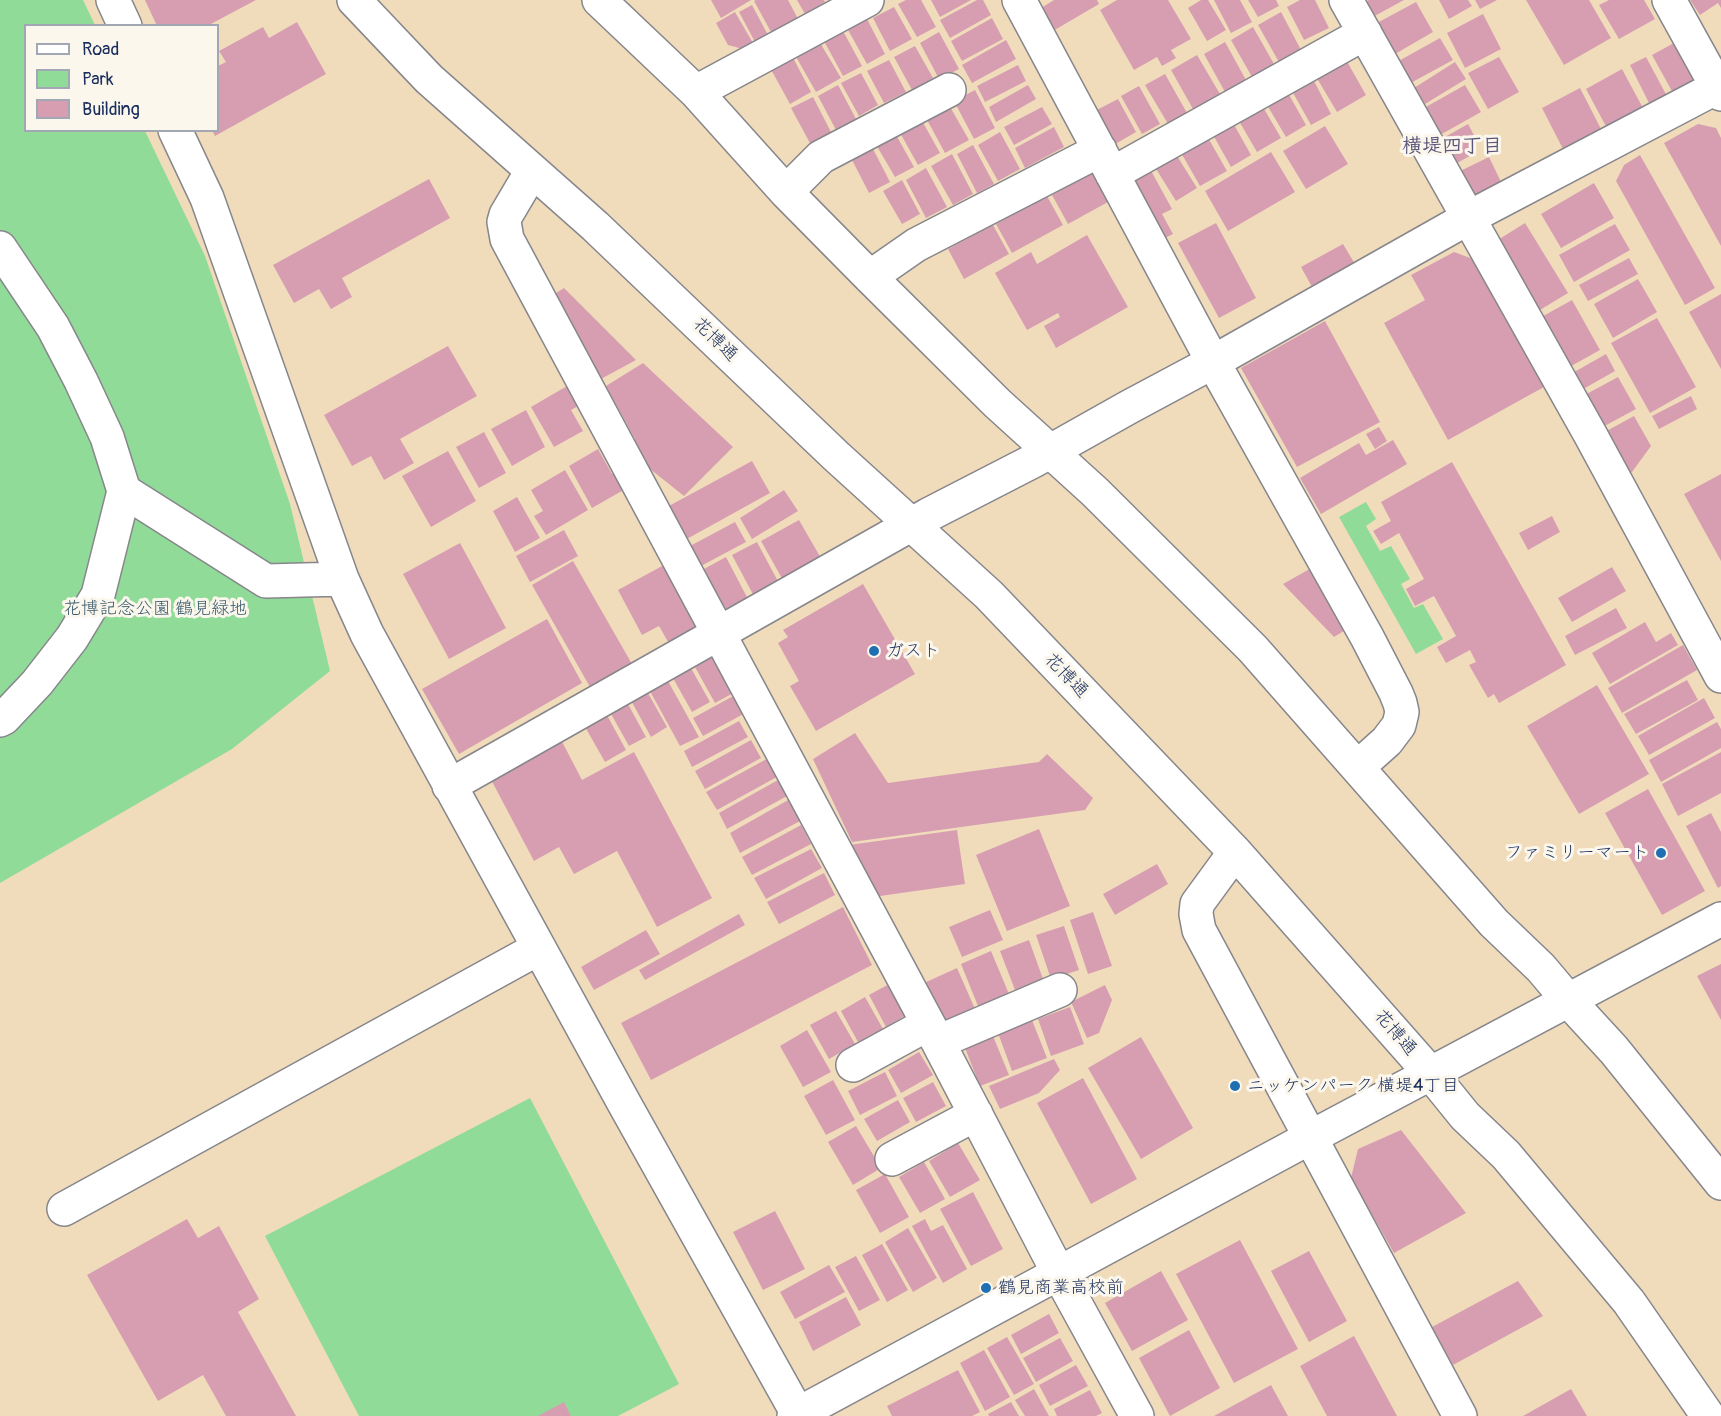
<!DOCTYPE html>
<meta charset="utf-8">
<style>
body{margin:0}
#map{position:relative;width:1721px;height:1416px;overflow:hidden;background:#f0dcbb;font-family:Pangolin,sans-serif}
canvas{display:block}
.legend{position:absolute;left:24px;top:24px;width:195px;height:108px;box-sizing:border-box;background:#fbf7ec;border:2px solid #a1a7b3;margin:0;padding:8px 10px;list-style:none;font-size:18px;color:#1b2f5e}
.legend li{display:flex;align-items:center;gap:12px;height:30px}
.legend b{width:30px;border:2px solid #a1a7b3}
</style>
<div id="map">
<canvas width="1721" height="1416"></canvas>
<ul class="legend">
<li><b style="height:8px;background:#fff"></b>Road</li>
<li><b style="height:16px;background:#90db97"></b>Park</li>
<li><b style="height:16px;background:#d79eb2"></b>Building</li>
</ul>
</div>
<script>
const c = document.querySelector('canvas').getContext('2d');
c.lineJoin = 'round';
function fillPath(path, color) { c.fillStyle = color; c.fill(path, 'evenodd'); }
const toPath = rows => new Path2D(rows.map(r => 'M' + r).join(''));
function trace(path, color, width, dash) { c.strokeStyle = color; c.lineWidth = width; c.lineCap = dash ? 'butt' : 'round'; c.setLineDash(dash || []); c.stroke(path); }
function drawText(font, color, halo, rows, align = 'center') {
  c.font = font + ' Pangolin,"Klee One",sans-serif'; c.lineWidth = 6; c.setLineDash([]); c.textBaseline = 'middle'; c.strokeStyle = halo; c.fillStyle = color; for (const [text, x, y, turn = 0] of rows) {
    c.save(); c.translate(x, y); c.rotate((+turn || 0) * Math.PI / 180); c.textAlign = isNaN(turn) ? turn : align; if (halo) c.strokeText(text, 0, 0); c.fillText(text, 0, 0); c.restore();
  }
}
const green = toPath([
 [0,0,83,0,95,25,26,26,26,130,145,131,205,256,290,504,330,671,232,749,0,883],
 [1366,502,1376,519,1366,526,1380,551,1391,546,1410,579,1401,584,1414,608,1423,604,1443,639,1416,654,1339,517],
 [530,1098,679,1384,618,1416,359,1416,265,1236]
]);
const building = toPath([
 [145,0,256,0,207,26,157,26],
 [711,0,751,0,721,18],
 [756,0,788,0,798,19,771,32,754,1],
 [797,0,824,0,825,2,805,14],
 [906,0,921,0,936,27,917,37,898,4],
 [931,0,971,0,940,17],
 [977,0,983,0,991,15,950,38,940,20],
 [1054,0,1097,0,1099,4,1053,31,1041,8],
 [1117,0,1168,0,1191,39,1171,50,1176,58,1162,66,1157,57,1134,70,1100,10],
 [1201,0,1208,0,1226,30,1207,41,1188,8],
 [1214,0,1240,0,1252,22,1231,33],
 [1248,0,1276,0,1279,6,1258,17],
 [1300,0,1315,0,1329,28,1304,40,1287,7],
 [1369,0,1404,0,1371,18,1363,3],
 [1439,0,1468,0,1472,6,1449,19],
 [1475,0,1497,0,1480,9],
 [1526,0,1589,0,1611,38,1564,65],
 [1609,0,1644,0,1655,19,1619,39,1599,5],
 [1690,0,1721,0,1721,8,1718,3,1700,15],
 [1416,2,1433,32,1395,54,1377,23],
 [752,5,768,35,755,42,739,12],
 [894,7,912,39,890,51,873,18],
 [735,12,753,43,743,49,728,45,716,23],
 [1281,12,1301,50,1279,62,1258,25],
 [1483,14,1501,49,1465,68,1447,33],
 [992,18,1003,39,962,61,951,41],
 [867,19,885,54,867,64,848,30],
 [297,22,326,74,215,136,212,130,218,130,218,66,226,62,219,51,263,27,269,38],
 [1253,27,1274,64,1252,77,1231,40],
 [843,31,862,66,843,76,824,41],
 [939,32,959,69,939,79,920,43],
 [1440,38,1453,60,1407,85,1395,63],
 [1006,40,1016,59,972,83,962,65],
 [819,41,841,78,816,92,795,55],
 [1225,42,1246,80,1225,92,1204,54],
 [1674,43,1696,81,1673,93,1652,55],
 [915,46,933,78,912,90,894,57],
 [790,52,811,92,790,104,768,64],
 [1197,55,1220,94,1193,109,1171,70],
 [1499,57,1519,92,1488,109,1468,73],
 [1646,57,1668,98,1651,107,1630,65],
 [1345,58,1366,95,1337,112,1315,75],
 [889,60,906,92,884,103,867,71],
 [1455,62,1466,79,1425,104,1414,88],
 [1018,65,1026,81,985,102,977,86],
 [1622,69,1644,110,1608,130,1586,89],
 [861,73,878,105,859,116,841,83],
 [1165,74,1187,113,1168,124,1145,85],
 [1313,79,1331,114,1311,125,1292,91],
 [838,85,856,119,836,130,818,96],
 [1028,85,1036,99,996,122,989,107],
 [1465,85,1481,112,1440,135,1424,108],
 [1139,86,1160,124,1142,134,1121,96],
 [1580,88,1602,131,1564,151,1542,108],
 [975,90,995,128,974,139,954,101],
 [1288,93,1306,125,1286,137,1267,105],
 [813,97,832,134,811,145,791,108],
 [1118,99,1136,132,1110,147,1091,113],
 [949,105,969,140,945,153,926,118],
 [1042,107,1052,124,1014,145,1004,127],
 [1263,107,1281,138,1257,152,1239,121],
 [921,119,940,153,918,165,899,131],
 [1232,121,1251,155,1231,167,1212,133],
 [1468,124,1476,139,1469,142,1475,153,1450,167,1436,142],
 [1698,124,1716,128,1721,138,1721,246,1664,143],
 [1325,126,1348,164,1306,189,1283,151],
 [1054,127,1064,147,1025,168,1015,148],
 [1000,132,1020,169,998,181,978,145],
 [895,133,914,167,895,177,875,143],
 [1207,136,1227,171,1200,186,1180,151],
 [871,145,890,182,869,193,850,156],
 [973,145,994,184,977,193,957,154],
 [1174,151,1197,188,1176,201,1153,164],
 [1271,152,1295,192,1228,231,1205,191],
 [952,154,973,194,953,205,931,166],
 [1640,155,1715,288,1685,305,1616,181,1624,165],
 [1489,157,1503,186,1467,204,1452,175],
 [1149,167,1172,209,1162,214,1173,234,1163,239,1130,179],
 [926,168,947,207,926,218,906,180],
 [1092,173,1108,202,1068,224,1052,195],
 [429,179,450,218,342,278,352,297,331,309,319,289,294,303,273,265],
 [902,180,920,214,902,224,883,191],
 [1594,183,1614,218,1561,248,1541,214],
 [1047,196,1063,225,1012,253,996,224],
 [1216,223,1256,298,1219,318,1178,243],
 [1525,223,1568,293,1535,313,1493,243],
 [1615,224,1630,250,1574,282,1559,255],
 [993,225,1009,254,964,279,948,249],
 [1087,235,1128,307,1056,348,1044,326,1060,317,1058,313,1027,330,995,273,1031,252,1037,264],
 [1343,244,1355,264,1312,287,1301,267],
 [1454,252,1473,259,1544,387,1448,440,1384,323,1425,300,1411,275],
 [1629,258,1638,274,1588,301,1579,285],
 [1638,279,1657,312,1613,338,1594,304],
 [564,288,636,360,599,380,553,295],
 [1721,294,1721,369,1689,312],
 [1572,300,1600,350,1564,370,1536,320],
 [1657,318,1696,387,1650,413,1611,343],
 [1325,321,1380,422,1297,467,1241,368],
 [448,346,477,396,400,439,414,463,384,480,371,456,352,466,324,415],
 [1606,354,1615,371,1578,392,1569,375],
 [643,363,733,447,684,496,630,453,635,439,606,386],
 [1618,377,1636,409,1599,429,1581,397],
 [567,386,578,406,571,410,583,431,554,447,531,407],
 [1691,396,1697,409,1659,429,1652,416],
 [526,410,545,447,512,466,491,429],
 [1634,416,1651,446,1632,472,1624,476,1601,434],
 [1379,427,1387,441,1375,449,1366,434],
 [484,432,506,473,479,488,456,447],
 [1393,440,1407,464,1321,514,1300,478,1359,443,1366,455],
 [598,449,612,474,618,471,627,488,592,508,569,466],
 [448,451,476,501,431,527,402,476],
 [752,461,770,493,685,540,667,507],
 [1452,462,1566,665,1499,703,1494,694,1488,698,1469,665,1476,662,1470,650,1446,663,1437,647,1456,636,1434,596,1415,606,1406,589,1424,579,1399,533,1381,544,1373,531,1391,521,1381,502],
 [565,470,588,510,546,535,534,516,543,511,531,490],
 [1721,474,1721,561,1684,494],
 [784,490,798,511,752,539,740,518],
 [517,497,540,538,515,552,493,511],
 [1552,516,1560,532,1528,550,1519,533],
 [799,520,822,560,784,582,761,541],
 [735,522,746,542,701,566,690,546],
 [564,530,578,556,530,582,516,556],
 [757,542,781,587,756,600,732,555],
 [460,543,506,628,449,659,403,574],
 [726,557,749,601,734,609,722,608,702,570],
 [573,561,632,664,590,687,532,585],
 [664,565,700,630,671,647,659,626,642,635,618,590],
 [1313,567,1347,629,1334,637,1283,584],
 [1612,567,1626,591,1572,622,1558,598],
 [863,584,915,674,816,731,790,686,799,681,778,643,788,637,783,630],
 [1616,608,1627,628,1575,655,1565,636],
 [547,619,582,683,459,754,422,689],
 [1645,622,1656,642,1671,633,1678,645,1610,684,1592,653],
 [1683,645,1697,670,1622,713,1608,688],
 [717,655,737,691,715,703,695,667],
 [687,661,710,702,692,712,669,671],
 [663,672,699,737,680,746,645,682],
 [1687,680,1698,700,1636,734,1624,714],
 [1597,685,1649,774,1579,814,1527,726],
 [644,686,667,727,651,737,628,695],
 [737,694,747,712,703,736,693,718],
 [623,695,646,737,629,746,606,705],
 [1704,698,1715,718,1649,755,1638,736],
 [602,706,626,750,605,762,580,718],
 [739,721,748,737,692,767,684,751],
 [1717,722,1721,729,1721,748,1661,782,1649,760],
 [855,733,888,783,1039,762,1047,754,1093,798,1085,810,852,842,813,759],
 [558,734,582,780,634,752,712,898,657,927,617,851,574,874,559,847,534,861,487,772],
 [751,740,761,758,705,789,695,771],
 [1721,752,1721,793,1678,816,1662,784],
 [774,755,784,773,717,810,706,792],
 [778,780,787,796,727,829,719,813],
 [1648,789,1705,891,1662,915,1605,813],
 [790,799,802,820,740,853,730,833],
 [1711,813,1721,832,1721,886,1718,888,1686,826],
 [801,825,811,844,752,875,742,857],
 [1039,829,1070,906,1007,931,976,855],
 [957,830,965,884,873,897,849,845],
 [811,849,822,868,766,899,754,878],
 [1157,864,1168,884,1115,915,1103,894],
 [824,873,835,895,779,924,767,902],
 [843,907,872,965,651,1080,621,1023],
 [990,910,1003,940,962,957,949,927],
 [1093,912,1112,966,1088,974,1070,920],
 [739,914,745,925,645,980,639,970],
 [1064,926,1079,970,1051,979,1036,935],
 [646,930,660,954,594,990,581,967],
 [1029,940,1043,979,1015,990,1000,951],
 [991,951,1009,994,978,1006,961,964],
 [1721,964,1721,1020,1697,976],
 [957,968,975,1009,942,1024,924,983],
 [891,983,908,1014,886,1027,869,995],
 [1105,985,1112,1000,1099,1033,1087,1038,1071,1002],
 [865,997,883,1029,858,1042,841,1011],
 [1070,1007,1084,1044,1051,1056,1038,1019],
 [836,1011,855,1044,829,1059,810,1025],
 [1032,1020,1047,1058,1012,1071,998,1033],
 [807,1030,831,1072,803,1087,780,1046],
 [993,1036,1009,1075,980,1086,965,1048],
 [1141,1037,1193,1128,1141,1159,1088,1068],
 [919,1052,933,1075,901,1093,888,1070],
 [1054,1059,1060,1070,1039,1093,1000,1109,989,1086],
 [885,1072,897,1096,860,1115,848,1091],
 [1083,1078,1137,1179,1091,1204,1037,1103],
 [833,1080,855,1120,826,1135,804,1096],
 [933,1082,946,1106,916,1122,903,1098],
 [898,1100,910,1122,877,1141,864,1119],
 [856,1126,881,1168,853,1185,828,1142],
 [1401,1130,1466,1213,1394,1253,1351,1178,1358,1149],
 [958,1143,980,1180,950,1197,929,1161],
 [924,1162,945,1199,920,1213,899,1177],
 [885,1174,909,1217,880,1233,856,1190],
 [973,1192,1003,1249,971,1266,940,1209],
 [775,1211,805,1269,763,1290,733,1232],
 [187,1219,198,1238,219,1226,259,1299,238,1312,296,1416,226,1416,203,1375,158,1401,87,1275],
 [925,1219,931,1231,943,1225,967,1269,943,1283,912,1226],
 [908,1228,937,1278,913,1292,885,1242],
 [1240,1240,1298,1349,1234,1383,1176,1274],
 [882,1244,908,1290,887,1302,862,1255],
 [1309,1251,1347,1321,1309,1342,1271,1271],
 [856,1256,880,1300,859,1311,835,1267],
 [829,1265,845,1292,795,1319,780,1292],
 [1161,1271,1188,1320,1132,1351,1105,1303],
 [1518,1281,1543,1316,1453,1365,1432,1327],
 [846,1297,861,1325,813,1351,799,1322],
 [1049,1314,1059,1333,1021,1354,1011,1335],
 [1189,1330,1220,1388,1170,1416,1139,1358],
 [1354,1336,1397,1416,1327,1416,1300,1366],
 [1007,1337,1034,1384,1014,1395,987,1348],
 [1060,1338,1073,1361,1036,1382,1023,1358],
 [984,1350,1010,1397,985,1411,960,1363],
 [1076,1365,1088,1386,1050,1406,1039,1385],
 [958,1370,980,1412,972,1416,892,1416,887,1406],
 [1271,1385,1288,1416,1214,1416],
 [1034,1389,1049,1416,1025,1416,1015,1400],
 [1571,1389,1587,1416,1523,1416],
 [1090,1390,1102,1413,1096,1416,1057,1416,1054,1409],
 [564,1402,571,1416,538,1416],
 [1011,1402,1019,1416,989,1416,988,1414]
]);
const minor = toPath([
 [113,0,125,26],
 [354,0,429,79,595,226,836,456,989,595,1235,852,1431,1074,1465,1116,1506,1155,1629,1302,1708,1416],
 [599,0,696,92,786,192,870,277,997,403,1095,492,1253,649,1494,923,1541,968,1568,1000,1614,1050,1721,1183],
 [1019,0,1213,362,1367,637,1396,693,1400,703,1402,712,1399,725,1387,741,1358,767],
 [1346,0,1590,434,1721,676],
 [1669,0,1721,94],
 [696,92,867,0],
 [175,130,207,198,342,579,367,634,624,1103,799,1416],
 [532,171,506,215,504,222,507,239,938,1042,1059,1274,1137,1416],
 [1112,174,1365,33],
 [786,192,821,157,949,90],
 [0,248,53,327,81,381,107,437,124,491,98,595,72,638,37,683,4,718,0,720],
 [870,277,916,245,1100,150],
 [124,491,266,581,342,579],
 [449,786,928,515,1033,461,1129,407,1213,362,1468,218,1721,85],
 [1235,852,1197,904,1196,914,1199,930,1460,1416],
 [938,1042,1060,990],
 [853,1065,928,1024],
 [892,1159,976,1114],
 [64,1209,539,948],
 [794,1416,1311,1137,1721,919]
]);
const markers = [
 [874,651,6,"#1f6fb2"],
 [1661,853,6,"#1f6fb2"],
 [1235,1086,6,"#1f6fb2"],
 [986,1288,6,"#1f6fb2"]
];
const streetNames = [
 ["花博通",715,340,44],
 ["花博通",1066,676,46],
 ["花博通",1395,1033,49]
];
const parkNames = [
 ["花博記念公園 鶴見緑地",155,609]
];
const poiNames = [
 ["ガスト",886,651],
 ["ファミリーマート",1649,853,"right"],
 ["ニッケンパーク 横堤4丁目",1247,1086],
 ["鶴見商業高校前",998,1288]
];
const neighbourhoodNames = [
 ["横堤四丁目",1452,147]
];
fillPath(green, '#90db97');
fillPath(building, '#d79eb2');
trace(minor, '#86868c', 36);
trace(minor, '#fff', 33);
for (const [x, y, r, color] of markers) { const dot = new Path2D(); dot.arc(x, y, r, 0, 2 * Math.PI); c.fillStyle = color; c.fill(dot); trace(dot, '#fbf7ec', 2); }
drawText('18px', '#1b2f5e', '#fbf7ec', streetNames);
drawText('18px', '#385a6c', '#fbf7ec', parkNames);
drawText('18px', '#1b2f5e', '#fbf7ec', poiNames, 'left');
drawText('bold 20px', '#5d567b', '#fbf7ec', neighbourhoodNames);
</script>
